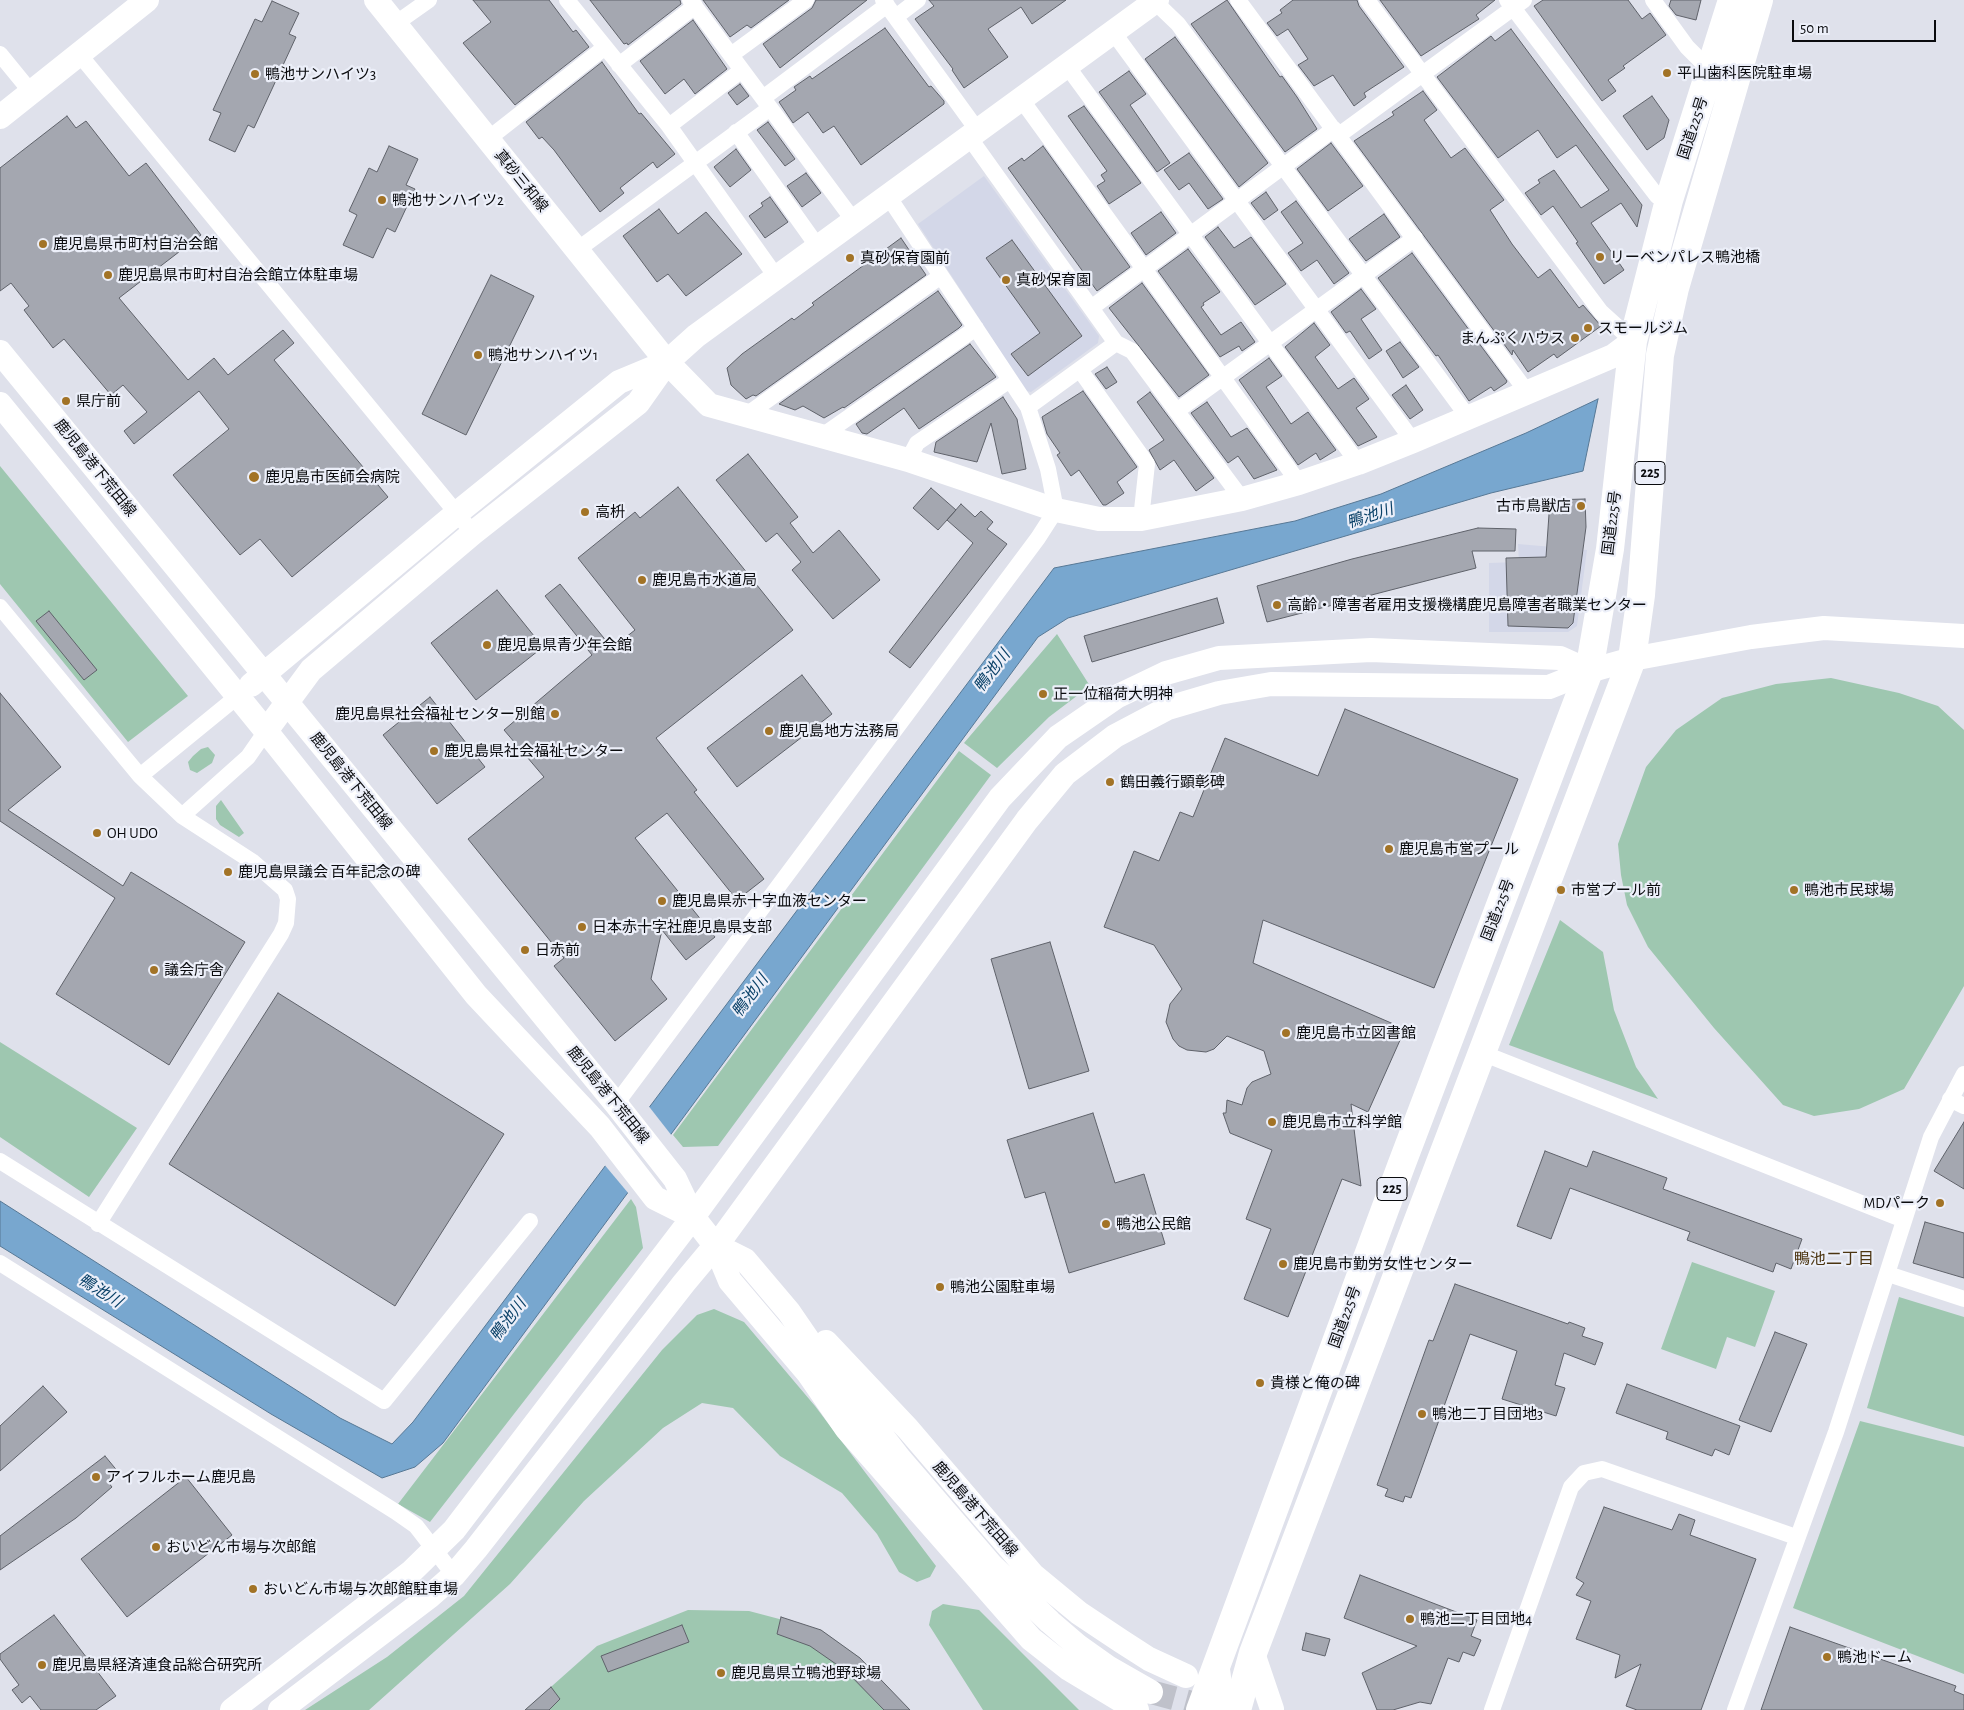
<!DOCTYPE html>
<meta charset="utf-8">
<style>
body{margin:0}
#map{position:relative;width:1964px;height:1710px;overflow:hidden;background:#dfe1eb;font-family:"Alegreya Sans",sans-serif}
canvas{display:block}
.scale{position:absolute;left:1792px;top:20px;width:144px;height:22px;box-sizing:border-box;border:2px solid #0a0b0e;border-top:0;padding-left:6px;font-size:15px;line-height:18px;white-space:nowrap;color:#0a0b0e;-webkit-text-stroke:4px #eceff9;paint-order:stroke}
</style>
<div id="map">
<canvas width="1964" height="1710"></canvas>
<div class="scale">50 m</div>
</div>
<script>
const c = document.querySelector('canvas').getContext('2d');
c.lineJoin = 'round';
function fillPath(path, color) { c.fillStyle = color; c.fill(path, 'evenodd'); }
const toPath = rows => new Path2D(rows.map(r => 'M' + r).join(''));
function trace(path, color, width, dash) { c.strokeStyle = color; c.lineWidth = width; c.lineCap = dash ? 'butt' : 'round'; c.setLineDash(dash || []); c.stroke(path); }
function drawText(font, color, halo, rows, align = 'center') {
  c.font = font + ' "Alegreya Sans","Noto Sans JP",sans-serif'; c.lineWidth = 4.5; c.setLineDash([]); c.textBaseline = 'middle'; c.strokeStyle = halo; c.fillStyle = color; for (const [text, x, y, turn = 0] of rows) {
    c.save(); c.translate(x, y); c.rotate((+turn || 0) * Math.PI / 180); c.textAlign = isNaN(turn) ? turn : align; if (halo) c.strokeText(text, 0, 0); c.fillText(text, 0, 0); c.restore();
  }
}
const built = toPath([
 [984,176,1099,336,1098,343,1031,392,1026,391,918,224],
 [1518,544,1587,550,1577,626,1568,632,1489,632,1489,563,1519,562]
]);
const green = toPath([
 [0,466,188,696,128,742,0,584],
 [1057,634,1090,686,1049,717,997,768,964,743],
 [1831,678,1899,693,1938,706,1964,730,1964,986,1904,1089,1859,1109,1814,1116,1783,1105,1714,1028,1648,947,1627,905,1621,875,1618,844,1646,767,1676,730,1722,698,1776,684],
 [208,747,215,755,212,763,197,773,190,770,188,762,193,756,201,749],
 [959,751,991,775,718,1146,683,1147,673,1135],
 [221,800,244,833,239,837,220,825,216,819,216,806],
 [1560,920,1603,952,1614,1010,1636,1067,1658,1099,1509,1045],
 [0,1042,137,1128,89,1197,0,1137],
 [631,1199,636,1207,643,1248,430,1522,398,1504],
 [1692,1262,1775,1291,1755,1347,1727,1337,1716,1369,1661,1349],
 [1899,1297,1964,1317,1964,1436,1867,1408],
 [714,1309,744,1322,815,1406,936,1566,930,1577,917,1582,899,1572,877,1534,842,1493,780,1456,733,1408,702,1403,663,1428,584,1501,510,1584,369,1710,305,1710,387,1657,464,1596,662,1350,697,1315],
 [1860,1421,1964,1447,1964,1674,1793,1608],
 [943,1604,979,1610,1079,1710,983,1710,929,1625,932,1611],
 [688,1610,749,1611,821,1630,860,1658,905,1710,525,1710,597,1646]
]);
const water = toPath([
 [1598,399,1583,471,1491,493,1068,618,1038,637,443,1443,415,1467,382,1478,271,1414,0,1246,0,1201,340,1418,392,1444,413,1422,1054,568,1295,521,1381,494,1526,433,1598,399]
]);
const pier = toPath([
 [647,1104,672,1136,629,1194,603,1163]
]);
const building = toPath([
 [473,0,549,0,573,32,576,30,589,47,515,105,463,43,491,22,473,0],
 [590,0,680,0,681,4,628,45,627,43,624,44,590,0],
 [703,0,789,0,751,28,747,25,730,37,703,0],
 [816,0,867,0,780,68,763,44,812,8,816,0],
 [929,0,1066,0,1032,24,1021,7,988,29,1008,57,964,88,952,70,953,69,915,19,934,6,929,0],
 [1227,0,1280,77,1282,76,1297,97,1317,129,1285,152,1191,24,1227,0],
 [1293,0,1357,0,1359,6,1404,67,1364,93,1366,97,1354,106,1333,75,1314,86,1298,65,1308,59,1288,29,1277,36,1267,23,1282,13,1280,10,1293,0],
 [1380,0,1495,0,1476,15,1479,19,1421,56,1380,0],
 [1543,0,1628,0,1642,19,1650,13,1666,35,1623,66,1625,68,1608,80,1616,91,1602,101,1534,6,1543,0],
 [1671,0,1701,0,1696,20,1676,15,1669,6,1671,0],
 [272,1,299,13,289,34,296,37,254,128,248,125,235,152,209,140,221,113,213,110,255,19,262,22,272,1],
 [693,20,727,69,695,94,684,79,665,94,640,61,693,20],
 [885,28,929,87,931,86,944,101,944,104,861,165,834,126,823,133,808,112,793,123,779,102,796,90,794,87,810,76,812,79,885,28],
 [1511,29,1642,205,1637,227,1621,203,1591,223,1624,270,1604,284,1576,243,1578,242,1553,206,1541,215,1525,193,1540,183,1538,180,1554,170,1581,208,1609,190,1576,145,1557,158,1538,130,1498,158,1437,77,1491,36,1495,41,1511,29],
 [1175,37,1268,163,1239,187,1145,59,1175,37],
 [602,62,639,114,641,113,675,154,657,168,653,162,620,188,624,193,600,212,554,150,542,137,539,139,526,122,602,62],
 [1129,71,1146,94,1130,105,1170,163,1157,172,1099,92,1129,71],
 [740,84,749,96,737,105,728,93,740,84],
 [1423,91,1437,110,1424,120,1451,158,1465,148,1504,200,1490,210,1512,244,1538,278,1550,269,1579,308,1583,305,1601,326,1557,358,1554,354,1528,372,1513,350,1512,355,1354,141,1394,115,1392,112,1423,91],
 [1652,96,1669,120,1664,138,1647,150,1623,116,1652,96],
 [1084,106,1141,183,1109,204,1097,186,1105,181,1101,175,1107,171,1068,116,1084,106],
 [67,116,76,128,86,121,129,176,146,163,201,235,119,298,188,380,214,358,228,375,283,330,294,343,274,360,388,497,292,577,260,539,240,555,173,475,229,429,199,391,134,444,124,431,147,412,123,385,111,395,64,339,53,348,24,310,29,306,11,283,0,291,0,168,67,116],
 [768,122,795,159,785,166,757,130,768,122],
 [1331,143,1363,186,1328,211,1297,169,1331,143],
 [389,146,418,159,406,185,415,189,395,232,387,228,373,258,343,245,357,215,349,211,369,168,377,172,389,146],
 [1043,146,1130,267,1097,291,1008,168,1022,158,1024,161,1043,146],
 [736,149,751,170,730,187,714,167,736,149],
 [1189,153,1223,199,1208,209,1189,183,1179,190,1164,170,1189,153],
 [806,173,821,193,802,207,787,186,806,173],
 [1266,192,1278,210,1264,220,1251,203,1266,192],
 [770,197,788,222,765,238,749,216,763,206,761,203,770,197],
 [1296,201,1349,273,1334,284,1317,260,1301,271,1288,253,1303,243,1281,212,1296,201],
 [659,209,678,234,706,212,742,254,686,296,668,274,657,282,623,236,659,209],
 [1161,212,1176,233,1146,255,1131,233,1161,212],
 [1384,214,1400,237,1366,261,1349,239,1384,214],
 [1218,227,1234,248,1251,237,1286,284,1255,305,1205,237,1218,227],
 [901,238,926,275,756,396,753,395,746,399,731,385,727,368,742,354,792,318,794,320,814,305,812,303,901,238],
 [1012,240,1082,336,1028,376,1011,354,1040,333,986,258,1012,240],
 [1188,249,1220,292,1203,303,1204,305,1201,307,1221,335,1241,322,1255,342,1242,351,1239,346,1220,357,1158,271,1188,249],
 [1412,253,1507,381,1506,383,1494,391,1491,387,1469,401,1438,355,1436,356,1378,278,1412,253],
 [491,275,534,296,466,435,422,414,491,275],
 [1142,283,1209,375,1179,397,1109,308,1142,283],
 [1361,289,1376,309,1361,319,1382,350,1369,359,1350,331,1346,333,1331,312,1361,289],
 [938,291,962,325,959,328,844,408,843,407,824,418,803,406,795,410,779,404,938,291],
 [1314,323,1330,345,1315,357,1338,389,1354,378,1369,399,1356,408,1377,437,1358,446,1285,347,1314,323],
 [1400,342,1419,367,1403,378,1386,351,1400,342],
 [970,344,996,377,919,429,904,408,867,434,862,433,856,424,970,344],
 [1269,358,1282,376,1266,387,1291,424,1308,412,1336,450,1320,460,1316,453,1298,465,1239,380,1269,358],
 [1107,367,1117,382,1106,389,1095,374,1107,367],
 [1406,385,1423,410,1410,419,1392,395,1406,385],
 [1083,391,1137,467,1117,482,1124,493,1106,505,1103,505,1079,470,1071,476,1057,455,1060,453,1047,434,1042,417,1083,391],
 [1150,392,1214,478,1196,491,1174,460,1160,470,1149,450,1164,440,1137,402,1150,392],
 [1003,397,1017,419,1026,469,1002,474,991,423,977,462,934,452,936,442,1003,397],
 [1207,402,1231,437,1247,428,1277,470,1254,479,1238,456,1228,463,1191,413,1207,402],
 [748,454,798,517,790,523,813,553,839,530,880,580,833,619,792,570,801,562,777,533,766,542,716,480,748,454],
 [678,487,793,630,656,738,697,790,694,792,764,879,737,900,667,813,635,838,715,937,686,960,662,930,651,979,667,999,615,1041,554,966,564,958,468,839,544,777,504,730,592,655,545,596,560,584,612,648,635,630,578,558,635,512,640,518,678,487],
 [931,488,956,510,938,530,913,508,931,488],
 [1585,499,1586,527,1573,623,1568,628,1508,626,1506,558,1546,557,1550,500,1585,499],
 [961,504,975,517,981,511,993,522,987,529,1007,544,910,668,889,652,973,543,947,520,961,504],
 [1478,528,1516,529,1515,551,1472,551,1476,568,1267,622,1257,586,1352,559,1478,528],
 [497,590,543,647,476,700,431,643,497,590],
 [1217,598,1224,623,1092,662,1084,636,1217,598],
 [49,611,97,670,84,680,36,621,49,611],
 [802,675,832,714,737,787,707,748,802,675],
 [0,693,61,767,8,810,123,886,131,872,245,942,169,1065,56,994,115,898,0,821,0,693],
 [430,697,485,767,437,804,383,735,430,697],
 [1345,709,1518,779,1434,988,1263,920,1253,963,1405,1029,1368,1112,1351,1104,1361,1186,1342,1179,1288,1317,1244,1299,1271,1229,1246,1219,1272,1150,1230,1133,1223,1113,1226,1113,1227,1100,1242,1105,1247,1088,1252,1082,1271,1074,1264,1051,1227,1036,1214,1049,1206,1052,1187,1050,1179,1046,1173,1039,1166,1022,1170,1004,1182,989,1154,945,1104,927,1134,851,1159,861,1180,812,1193,817,1225,738,1318,776,1345,709],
 [1050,942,1089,1071,1029,1089,991,959,1050,942],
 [278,993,504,1134,395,1306,169,1164,278,993],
 [1093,1113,1115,1183,1144,1174,1165,1244,1069,1273,1045,1192,1025,1198,1007,1140,1093,1113],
 [1964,1122,1964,1189,1934,1171,1964,1122],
 [1545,1151,1587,1167,1593,1151,1667,1178,1663,1189,1802,1239,1791,1269,1776,1263,1773,1272,1687,1240,1690,1232,1570,1188,1551,1239,1517,1226,1545,1151],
 [1925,1222,1964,1233,1964,1278,1913,1263,1925,1222],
 [1455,1284,1568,1324,1569,1322,1585,1328,1582,1336,1603,1343,1595,1365,1564,1353,1555,1385,1565,1388,1556,1416,1502,1399,1517,1351,1470,1334,1411,1498,1405,1496,1403,1502,1385,1496,1388,1489,1377,1485,1429,1340,1433,1341,1455,1284],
 [1775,1332,1807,1344,1771,1432,1739,1420,1775,1332],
 [1627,1384,1740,1426,1729,1455,1715,1449,1712,1456,1666,1439,1668,1432,1616,1413,1627,1384],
 [43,1386,67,1412,0,1471,0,1426,43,1386],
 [105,1456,119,1473,108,1482,112,1487,76,1518,0,1570,0,1536,105,1456],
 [186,1477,232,1535,127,1617,81,1559,186,1477],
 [1604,1507,1672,1530,1679,1514,1695,1520,1690,1535,1756,1559,1701,1710,1637,1710,1626,1706,1641,1664,1615,1678,1620,1655,1576,1639,1591,1601,1576,1595,1584,1583,1576,1578,1604,1507],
 [1360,1575,1477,1620,1471,1636,1481,1640,1474,1656,1463,1652,1459,1662,1448,1658,1431,1704,1420,1702,1393,1710,1377,1710,1362,1673,1417,1646,1344,1618,1360,1575],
 [54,1615,116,1696,96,1710,41,1710,30,1696,22,1703,12,1690,19,1685,0,1659,0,1654,54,1615],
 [781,1617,821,1630,860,1658,910,1710,884,1710,846,1671,810,1646,777,1634,781,1617],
 [682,1625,689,1642,608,1672,601,1656,682,1625],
 [1790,1627,1956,1686,1954,1691,1964,1695,1964,1710,1761,1710,1790,1627],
 [1306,1633,1330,1639,1325,1656,1302,1650,1306,1633],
 [551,1687,560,1699,549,1710,525,1710,551,1687]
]);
const secondaryTunnel = toPath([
 [1151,1692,1218,1710]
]);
const street = toPath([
 [567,0,669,126,777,278],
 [690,0,854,221],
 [883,0,978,131],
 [1153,0,1178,24,1468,417],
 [1238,0,1527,392],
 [1367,0,1601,312,1633,341],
 [1507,0,1657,196,1669,200],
 [1653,0,1687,47,1711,71],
 [897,16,918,0],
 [395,24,429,0],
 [1113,32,1413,441],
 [0,54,31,92],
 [79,54,473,533],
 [731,55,806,0],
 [619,65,695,6],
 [1067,66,1358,463],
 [763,98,887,5],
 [1021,99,1299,483],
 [669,126,742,70],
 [736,132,818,247],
 [1339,135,1524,0],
 [969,137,1116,343,1028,407],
 [488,139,604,48],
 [577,250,770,108],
 [1091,308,1334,129],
 [1116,343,1132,351,1242,499],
 [1080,370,1147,464,1141,519],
 [1178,410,1415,238],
 [745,416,941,276],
 [822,436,976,328],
 [908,460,917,443,1010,380],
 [0,607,140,776,182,816,253,862,285,890,288,899,286,923,281,934,98,1224],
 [140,776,238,696],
 [182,816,248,757,266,731],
 [1482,1053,1904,1220],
 [1950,1099,1964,1106],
 [616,1104,1038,538,1056,510,1048,469,1028,407,888,196],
 [0,1161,384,1401,530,1221],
 [0,1263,396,1512,416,1526,454,1575],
 [1888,1274,1964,1299],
 [1492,1710,1571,1487,1584,1473,1602,1469,1796,1537],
 [1735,1710,1836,1432,1931,1137,1964,1074]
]);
const secondary = toPath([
 [376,0,667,362,709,405,908,460,1056,510,1099,519,1141,519,1242,499,1299,483,1358,463,1413,441,1613,356,1633,341],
 [0,117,147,0],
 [0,352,616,1104,675,1179,693,1217,715,1245,730,1281,808,1373,846,1428,1031,1639,1069,1669,1137,1710],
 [0,404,266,731,476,995,600,1127,655,1198,693,1217],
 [251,685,457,513,619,382,667,362],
 [266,731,311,670,473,533,638,403,667,362,696,336,1157,0],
 [715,1245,745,1260,789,1312,813,1347,900,1459,992,1566,1050,1622,1078,1646,1109,1668,1151,1692],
 [826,1342,908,1429,1033,1575,1079,1613,1121,1641,1149,1659,1186,1676],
 [1253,1653,1272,1709],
 [1217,1662,1221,1692,1228,1710],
 [232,1710,411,1572,454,1530,693,1217,1000,798,1058,737,1116,697,1166,673,1219,658,1371,650,1560,658,1589,671],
 [280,1710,429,1597,454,1575,476,1549,684,1283,725,1234,1027,820,1065,774,1115,736,1168,708,1219,693,1271,684,1549,687,1589,671,1632,659,1751,637,1824,628,1964,636]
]);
const highway = toPath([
 [1200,1710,1401,1166,1589,671,1610,549,1633,341,1669,200,1732,0],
 [1237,1710,1253,1653,1632,659,1641,595,1660,355,1675,288,1759,0]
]);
const markers = [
 [1667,73,5,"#a27326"],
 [255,74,5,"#a27326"],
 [382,200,5,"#a27326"],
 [43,244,5,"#a27326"],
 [1600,257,5,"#a27326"],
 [850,258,5,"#a27326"],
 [108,275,5,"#a27326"],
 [1006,280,5,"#a27326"],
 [1588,328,5,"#a27326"],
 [1575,338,5,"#a27326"],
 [478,355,5,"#a27326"],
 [66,401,5,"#a27326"],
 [254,477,6,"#a27326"],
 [1581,506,5,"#a27326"],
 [585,512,5,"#a27326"],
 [642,580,5,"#a27326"],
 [1277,605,5,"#a27326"],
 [487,645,5,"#a27326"],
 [1043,694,5,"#a27326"],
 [555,714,5,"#a27326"],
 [769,731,5,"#a27326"],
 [434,751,5,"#a27326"],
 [1110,782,5,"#a27326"],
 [97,833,5,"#a27326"],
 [1389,849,5,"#a27326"],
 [228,872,5,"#a27326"],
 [1561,890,5,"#a27326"],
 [1794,890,5,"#a27326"],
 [662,901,5,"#a27326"],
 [582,927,5,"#a27326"],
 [525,950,5,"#a27326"],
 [154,970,5,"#a27326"],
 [1286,1033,5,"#a27326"],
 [1272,1122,5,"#a27326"],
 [1940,1203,5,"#a27326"],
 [1106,1224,5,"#a27326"],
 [1283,1264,5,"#a27326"],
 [940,1287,5,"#a27326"],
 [1260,1383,5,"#a27326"],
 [1422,1414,5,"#a27326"],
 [96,1477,5,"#a27326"],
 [156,1547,5,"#a27326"],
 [253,1589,5,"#a27326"],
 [1410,1619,5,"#a27326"],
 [1827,1657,5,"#a27326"],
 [42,1665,5,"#a27326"],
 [721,1673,5,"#a27326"]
];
const shields = [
 [1650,473,30],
 [1392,1189,30]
];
const shieldNames = [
 ["225",1650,473],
 ["225",1392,1189]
];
const poiNames = [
 ["平山歯科医院駐車場",1677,73],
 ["鴨池サンハイツ3",265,74],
 ["鴨池サンハイツ2",392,200],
 ["鹿児島県市町村自治会館",53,244],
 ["リーベンパレス鴨池橋",1610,257],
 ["真砂保育園前",860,258],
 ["鹿児島県市町村自治会館立体駐車場",118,275],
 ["真砂保育園",1016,280],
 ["スモールジム",1598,328],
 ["まんぷくハウス",1565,338,"right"],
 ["鴨池サンハイツ1",488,355],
 ["県庁前",76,401],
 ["鹿児島市医師会病院",265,477],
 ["古市鳥獣店",1571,506,"right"],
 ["高枡",595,512],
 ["鹿児島市水道局",652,580],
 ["高齢・障害者雇用支援機構鹿児島障害者職業センター",1287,605],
 ["鹿児島県青少年会館",497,645],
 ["正一位稲荷大明神",1053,694],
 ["鹿児島県社会福祉センター別館",545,714,"right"],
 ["鹿児島地方法務局",779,731],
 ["鹿児島県社会福祉センター",444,751],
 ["鶴田義行顕彰碑",1120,782],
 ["OH UDO",107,833],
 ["鹿児島市営プール",1399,849],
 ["鹿児島県議会 百年記念の碑",238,872],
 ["市営プール前",1571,890],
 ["鴨池市民球場",1804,890],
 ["鹿児島県赤十字血液センター",672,901],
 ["日本赤十字社鹿児島県支部",592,927],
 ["日赤前",535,950],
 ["議会庁舎",164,970],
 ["鹿児島市立図書館",1296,1033],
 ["鹿児島市立科学館",1282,1122],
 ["MDパーク",1930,1203,"right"],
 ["鴨池公民館",1116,1224],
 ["鹿児島市勤労女性センター",1293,1264],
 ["鴨池公園駐車場",950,1287],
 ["貴様と俺の碑",1270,1383],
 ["鴨池二丁目団地3",1432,1414],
 ["アイフルホーム鹿児島",106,1477],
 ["おいどん市場与次郎館",166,1547],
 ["おいどん市場与次郎館駐車場",263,1589],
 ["鴨池二丁目団地4",1420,1619],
 ["鴨池ドーム",1837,1657],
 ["鹿児島県経済連食品総合研究所",52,1665],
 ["鹿児島県立鴨池野球場",731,1673]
];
const streetNames = [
 ["国道225号",1693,128,-72],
 ["真砂三和線",521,181,51],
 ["鹿児島港下荒田線",95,468,51],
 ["国道225号",1612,523,-83],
 ["鹿児島港下荒田線",351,781,51],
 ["国道225号",1498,910,-69],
 ["鹿児島港下荒田線",608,1095,51],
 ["国道225号",1345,1317,-70],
 ["鹿児島港下荒田線",975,1509,49]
];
const waterNames = [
 ["鴨池川",1370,516,-18],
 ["鴨池川",992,671,-53],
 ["鴨池川",750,996,-53],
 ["鴨池川",100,1291,32],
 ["鴨池川",508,1320,-53]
];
const neighbourhoodNames = [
 ["鴨池二丁目",1834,1259]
];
fillPath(built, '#d3d7e8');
fillPath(green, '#9ec7b0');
fillPath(water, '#78a7cf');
trace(water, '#577895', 1);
fillPath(pier, '#dfe1eb');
fillPath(building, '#a4a7b0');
trace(building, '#5f626a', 1);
trace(secondaryTunnel, '#bfc1ca', 24, [24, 12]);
trace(street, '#fff', 16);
trace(secondary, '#fff', 24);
trace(highway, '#fff', 28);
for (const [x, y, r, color] of markers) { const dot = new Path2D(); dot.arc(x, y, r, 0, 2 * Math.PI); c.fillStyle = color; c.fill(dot); trace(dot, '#eceff9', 2); }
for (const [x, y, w] of shields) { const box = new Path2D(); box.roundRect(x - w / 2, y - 11.5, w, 23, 4); c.fillStyle = '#eceff9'; c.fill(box); trace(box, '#0a0b0e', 1); }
drawText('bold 14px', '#0a0b0e', null, shieldNames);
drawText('15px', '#0a0b0e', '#eceff9', poiNames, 'left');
drawText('15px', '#0a0b0e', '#eceff9', streetNames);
drawText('italic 16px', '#0a4168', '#eceff9', waterNames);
drawText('16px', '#4c3511', '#eceff9', neighbourhoodNames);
</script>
